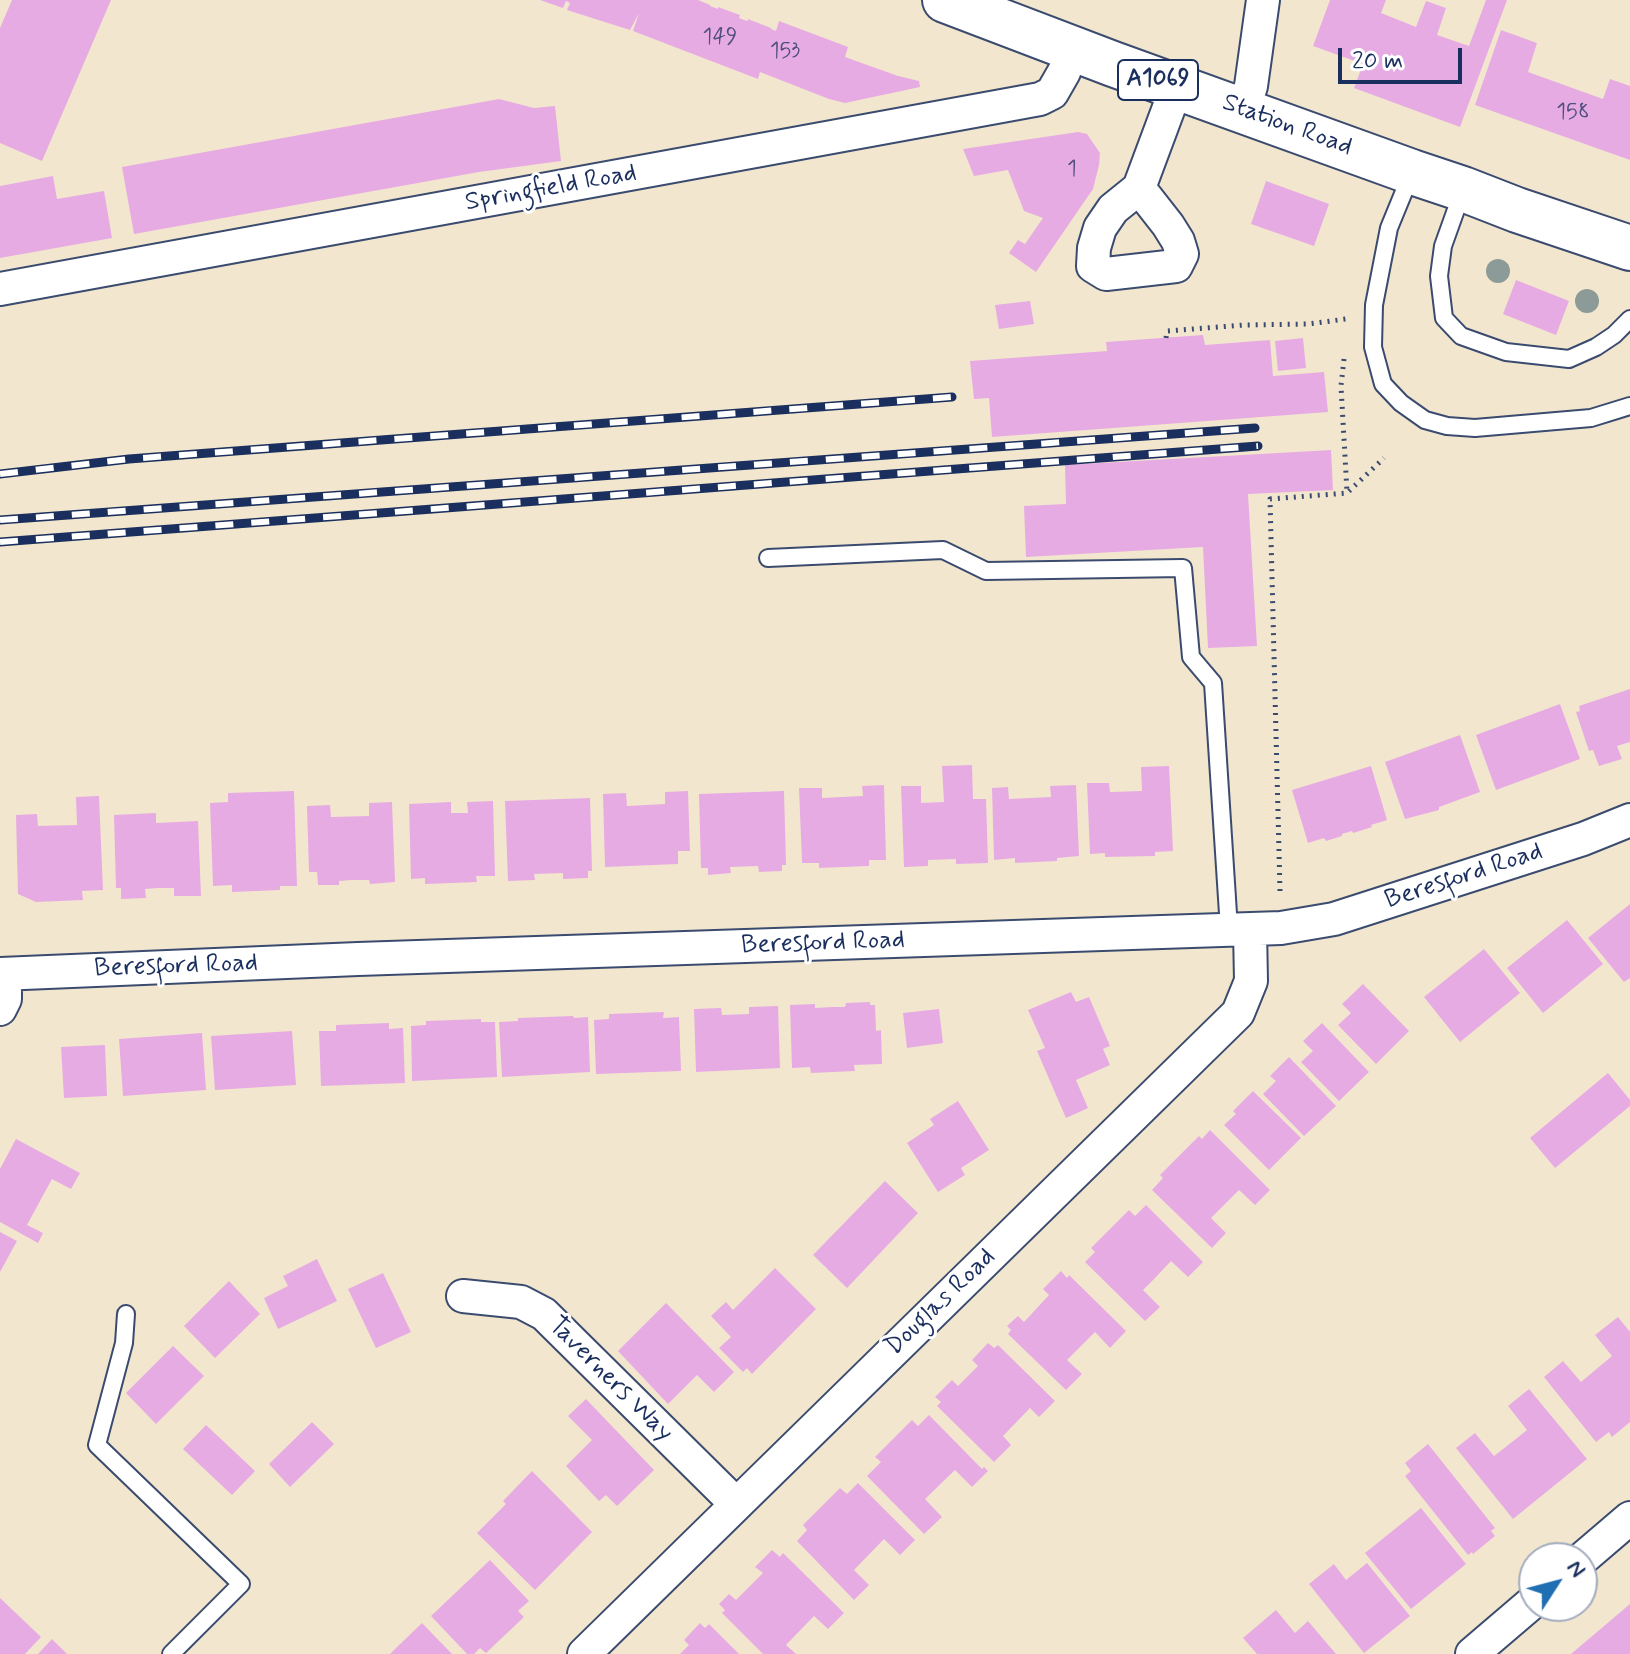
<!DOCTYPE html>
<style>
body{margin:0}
#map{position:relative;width:1630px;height:1654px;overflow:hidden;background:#f2e7ce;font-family:Mynerve,sans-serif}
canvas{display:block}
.north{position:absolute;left:1518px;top:1542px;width:80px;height:80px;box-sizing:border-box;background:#fff;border:2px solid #a4acbf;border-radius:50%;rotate:54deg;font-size:22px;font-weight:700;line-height:32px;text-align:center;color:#1b2f5e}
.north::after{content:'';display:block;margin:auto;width:28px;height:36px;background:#1f6fb2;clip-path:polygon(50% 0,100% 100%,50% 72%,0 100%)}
.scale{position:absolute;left:1338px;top:48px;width:124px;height:36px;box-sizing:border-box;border:4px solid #1b2f5e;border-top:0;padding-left:10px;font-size:24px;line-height:28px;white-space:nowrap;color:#1b2f5e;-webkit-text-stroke:6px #fff;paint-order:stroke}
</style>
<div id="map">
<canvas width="1630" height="1654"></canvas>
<div class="north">N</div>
<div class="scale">20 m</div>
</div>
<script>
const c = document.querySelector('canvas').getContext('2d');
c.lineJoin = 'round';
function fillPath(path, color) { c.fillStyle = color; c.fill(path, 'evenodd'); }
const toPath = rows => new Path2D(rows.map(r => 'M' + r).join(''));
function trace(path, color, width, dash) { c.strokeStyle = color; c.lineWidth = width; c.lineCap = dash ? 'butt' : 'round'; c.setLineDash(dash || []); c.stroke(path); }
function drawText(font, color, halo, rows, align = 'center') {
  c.font = font + ' Mynerve,sans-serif'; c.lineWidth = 6; c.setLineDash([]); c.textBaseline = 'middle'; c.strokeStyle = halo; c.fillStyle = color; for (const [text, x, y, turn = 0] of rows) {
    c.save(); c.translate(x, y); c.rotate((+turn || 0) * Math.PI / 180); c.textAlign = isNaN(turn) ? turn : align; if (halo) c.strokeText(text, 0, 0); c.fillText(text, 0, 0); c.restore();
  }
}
const building = toPath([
 [12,0,111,0,42,161,0,143,0,28],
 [540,0,698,0,710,5,710,6,718,9,718,7,740,15,739,18,744,20,748,21,748,19,771,28,771,29,776,31,779,21,848,47,845,57,898,76,919,81,920,87,845,103,829,99,760,72,758,79,633,31,639,13,630,30,567,10,570,3,566,1,563,8],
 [1330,0,1386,0,1381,13,1416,27,1426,1,1446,8,1437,35,1469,46,1486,0,1507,0,1460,127,1354,88,1363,64,1313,46],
 [1501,30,1537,43,1528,72,1603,99,1610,79,1630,86,1630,160,1475,105],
 [499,99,534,108,555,106,561,161,479,172,134,234,122,167],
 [1078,132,1087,134,1100,153,1099,165,1093,189,1036,272,1009,253,1018,240,1025,244,1043,218,1024,211,1008,170,974,176,963,149],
 [53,176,57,199,104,191,112,238,0,258,0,186],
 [1266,181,1329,204,1314,246,1251,224],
 [1516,280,1569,301,1556,335,1503,314],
 [1030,301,1034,324,999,329,995,305],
 [1203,335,1205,345,1270,340,1273,376,1324,372,1328,412,992,437,989,398,974,399,970,361,1107,351,1106,342],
 [1303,338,1306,368,1278,371,1275,341],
 [1331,450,1333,490,1248,494,1257,646,1208,648,1203,547,1026,557,1024,506,1066,504,1065,465],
 [1630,689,1630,742,1617,746,1622,759,1599,766,1593,750,1589,751,1576,712,1580,711,1579,706],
 [1560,704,1580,759,1496,790,1476,735],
 [1460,735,1480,792,1439,807,1439,810,1405,819,1385,762],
 [972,765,973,799,986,799,988,863,956,864,956,859,928,860,928,866,904,867,901,786,921,786,921,803,944,802,942,766],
 [1169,766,1173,851,1155,852,1155,856,1105,857,1105,853,1090,854,1087,783,1109,783,1110,792,1142,791,1141,767],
 [1371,766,1387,820,1371,825,1372,827,1353,833,1352,831,1342,834,1342,836,1326,841,1324,838,1308,843,1292,790],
 [884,785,886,860,869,860,869,866,819,868,819,863,802,863,799,788,822,788,822,798,841,797,863,796,862,786],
 [1076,785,1079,856,1057,858,1057,861,1015,863,1015,858,994,860,992,788,1008,787,1009,799,1051,797,1050,786],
 [294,791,297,886,280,886,280,890,232,892,232,885,213,886,210,803,228,802,228,793],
 [688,791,690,851,678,851,678,864,605,867,603,794,626,793,627,806,665,804,665,792],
 [784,791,786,865,782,865,782,871,759,872,758,866,730,867,731,873,708,875,708,868,701,868,699,794],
 [99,796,103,890,82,891,83,900,36,902,18,894,16,815,37,814,38,826,77,825,76,797],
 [590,798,592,871,588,871,588,878,563,879,563,873,534,874,535,880,508,881,505,801],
 [493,801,495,876,476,876,477,882,453,883,425,884,425,878,411,879,409,804,451,802,451,813,468,813,467,802],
 [392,802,395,882,370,884,369,880,352,880,339,881,339,885,318,885,317,872,309,872,307,806,330,805,331,817,369,816,369,803],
 [156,813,156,823,198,821,201,896,174,896,174,888,158,888,145,889,146,898,121,899,121,888,116,888,114,815],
 [1630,904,1630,978,1624,982,1588,938],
 [1567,920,1603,964,1543,1013,1507,968],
 [1484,949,1520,993,1460,1042,1424,997],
 [1363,984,1409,1031,1376,1064,1338,1025,1351,1013,1342,1004],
 [1071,992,1076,1002,1089,997,1110,1046,1103,1049,1110,1065,1076,1080,1088,1108,1066,1118,1037,1051,1045,1048,1028,1010],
 [870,1002,870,1005,875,1005,876,1031,881,1030,882,1064,854,1065,855,1071,811,1073,810,1067,792,1068,790,1005,815,1004,815,1008,832,1007,845,1007,846,1003],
 [778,1006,780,1068,696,1072,694,1009,721,1008,722,1015,749,1014,749,1007],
 [939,1009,943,1043,907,1048,903,1013],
 [664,1012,663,1018,679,1017,681,1071,596,1074,594,1020,609,1019,609,1014],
 [573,1016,574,1018,588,1017,590,1072,502,1077,499,1022,518,1021,518,1018],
 [481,1019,481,1022,495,1022,497,1077,412,1081,411,1026,426,1025,426,1021],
 [389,1023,389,1029,403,1028,405,1083,321,1086,319,1031,336,1031,336,1025],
 [1322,1023,1369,1072,1339,1101,1301,1062,1313,1051,1303,1041],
 [292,1031,296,1085,215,1090,211,1036],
 [202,1033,206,1090,123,1096,119,1039],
 [105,1045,107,1096,64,1098,61,1047],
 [1289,1057,1336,1106,1304,1136,1263,1094,1276,1081,1270,1076],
 [1608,1073,1630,1100,1630,1106,1555,1168,1530,1138],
 [1253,1091,1301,1138,1269,1170,1224,1125,1236,1114,1233,1111],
 [958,1101,989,1150,961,1168,965,1175,938,1192,907,1143,934,1125,930,1119],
 [1210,1130,1270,1190,1255,1205,1239,1190,1211,1218,1226,1233,1212,1248,1152,1190,1163,1178,1160,1175,1199,1136,1202,1139],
 [16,1139,80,1173,71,1189,52,1179,27,1225,43,1233,38,1243,0,1222,0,1169],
 [885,1181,918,1213,847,1288,813,1255],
 [1146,1205,1203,1262,1188,1277,1171,1261,1155,1278,1143,1290,1160,1307,1145,1321,1085,1262,1095,1252,1091,1248,1129,1210,1135,1216],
 [0,1232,17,1241,0,1272],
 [317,1259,337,1301,278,1329,264,1298,288,1286,283,1276],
 [775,1268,816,1309,752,1374,747,1368,743,1372,719,1348,731,1337,711,1316,726,1302,733,1310],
 [1061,1271,1067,1278,1069,1275,1126,1331,1110,1348,1095,1332,1067,1360,1082,1374,1066,1390,1008,1334,1011,1330,1007,1326,1018,1316,1024,1322,1049,1295,1043,1289],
 [383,1273,411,1332,376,1348,348,1289],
 [229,1281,260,1314,215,1358,184,1326],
 [666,1303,734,1372,714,1392,697,1375,668,1404,618,1351],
 [1618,1317,1630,1332,1630,1422,1612,1437,1609,1432,1596,1442,1544,1377,1563,1361,1581,1382,1612,1356,1595,1335],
 [988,1343,994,1348,998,1345,1055,1401,1039,1417,1030,1408,1003,1436,1011,1445,994,1462,937,1406,941,1402,935,1397,952,1380,958,1386,978,1366,972,1360],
 [173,1346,204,1376,156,1424,126,1393],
 [1529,1389,1587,1459,1513,1519,1456,1448,1475,1433,1494,1456,1512,1442,1527,1430,1508,1406],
 [586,1399,654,1470,617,1506,606,1495,599,1501,566,1466,592,1440,568,1416],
 [929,1415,982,1469,984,1467,988,1471,972,1487,955,1470,925,1499,942,1517,924,1534,867,1476,881,1462,875,1457,912,1420,918,1426],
 [312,1422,334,1444,290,1487,269,1464],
 [206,1425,255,1471,232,1495,183,1449],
 [1428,1444,1495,1528,1491,1531,1495,1536,1473,1554,1472,1552,1468,1555,1405,1476,1411,1471,1405,1463],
 [532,1471,592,1532,535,1590,477,1533,506,1504,503,1501],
 [858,1483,915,1540,900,1555,884,1539,854,1570,869,1585,854,1600,797,1541,807,1530,803,1525,840,1488,847,1494],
 [1421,1508,1466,1564,1411,1609,1365,1553],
 [772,1550,780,1557,783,1553,844,1613,828,1629,814,1616,786,1645,796,1654,763,1654,722,1613,725,1610,719,1604,729,1594,736,1600,763,1573,755,1567],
 [490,1560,529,1601,518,1611,524,1617,486,1653,480,1648,474,1654,467,1654,431,1616],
 [1367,1563,1410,1616,1364,1653,1309,1584,1334,1564,1346,1580],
 [0,1598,41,1637,25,1654,0,1654],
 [1630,1604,1630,1654,1571,1654],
 [1276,1610,1295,1633,1308,1621,1336,1654,1257,1654,1243,1638],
 [422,1623,452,1654,390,1654,393,1651],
 [700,1623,705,1628,709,1624,739,1654,680,1654,689,1645,684,1640],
 [52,1639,67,1654,38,1654]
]);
const path = toPath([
 [1166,338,1167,331,1244,325,1308,324,1346,319],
 [1344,359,1341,386,1347,492],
 [1280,891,1270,499,1347,493,1384,458]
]);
const lane = toPath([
 [1412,172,1389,228,1374,305,1373,347,1383,384,1401,403,1425,420,1447,426,1475,428,1591,418,1630,406],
 [1463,190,1443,246,1439,276,1444,318,1461,336,1506,352,1569,359,1596,347,1614,335,1630,319],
 [768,558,943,550,986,571,1183,568,1191,657,1213,683,1229,929],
 [126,1314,124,1343,97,1445,241,1584,171,1654]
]);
const street = toPath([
 [1243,111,1251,86,1263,0],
 [1139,188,1168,225,1178,241,1182,254,1176,266,1106,274,1093,266,1094,248,1100,228,1113,209,1139,188,1177,86],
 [0,289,1040,99,1052,93,1064,72,1073,49],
 [0,974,358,959,1281,928,1334,919,1583,839,1630,820],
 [0,1009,5,999,5,974],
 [463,1296,521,1302,544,1314,736,1504],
 [1582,1559,1630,1518],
 [584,1654,1238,1013,1251,981,1250,930],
 [1472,1654,1534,1601]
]);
const primary = toPath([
 [945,0,1113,64,1412,172,1463,189,1517,210,1630,248]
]);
const rail = toPath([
 [0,474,129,459,952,397],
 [0,520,1255,428],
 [0,542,1258,446]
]);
const trees = [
 [1498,271],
 [1587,301]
];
const numberNames = [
 ["149",720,38],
 ["153",785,52],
 ["158",1573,113],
 ["1",1072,170]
];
const shields = [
 [1158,80,80]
];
const shieldNames = [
 ["A1069",1158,80]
];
const streetNames = [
 ["Station Road",1287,126,20],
 ["Springfield Road",551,189,-10],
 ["Beresford Road",1464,877,-18],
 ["Beresford Road",823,944,-2],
 ["Beresford Road",176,967,-2],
 ["Douglas Road",941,1303,-44],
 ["Taverners Way",610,1380,45]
];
fillPath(building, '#e7abe3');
trace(lane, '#3b4b6f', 20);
trace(street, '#3b4b6f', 36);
trace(primary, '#3b4b6f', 48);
trace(path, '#3b4b6f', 5, [2, 6]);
trace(lane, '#fff', 16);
trace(street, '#fff', 32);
trace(primary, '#fff', 44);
trace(rail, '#1b2f5e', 9);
trace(rail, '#fff', 6, [18]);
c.fillStyle = '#8c9b98';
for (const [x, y] of trees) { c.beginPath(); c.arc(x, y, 12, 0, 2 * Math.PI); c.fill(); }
drawText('22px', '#4e4e7f', null, numberNames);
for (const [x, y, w] of shields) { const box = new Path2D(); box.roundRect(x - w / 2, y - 20, w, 40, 6); c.fillStyle = '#fff'; c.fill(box); trace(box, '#1b2f5e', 2); }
drawText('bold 24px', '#1b2f5e', null, shieldNames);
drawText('26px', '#1b2f5e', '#fff', streetNames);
</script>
